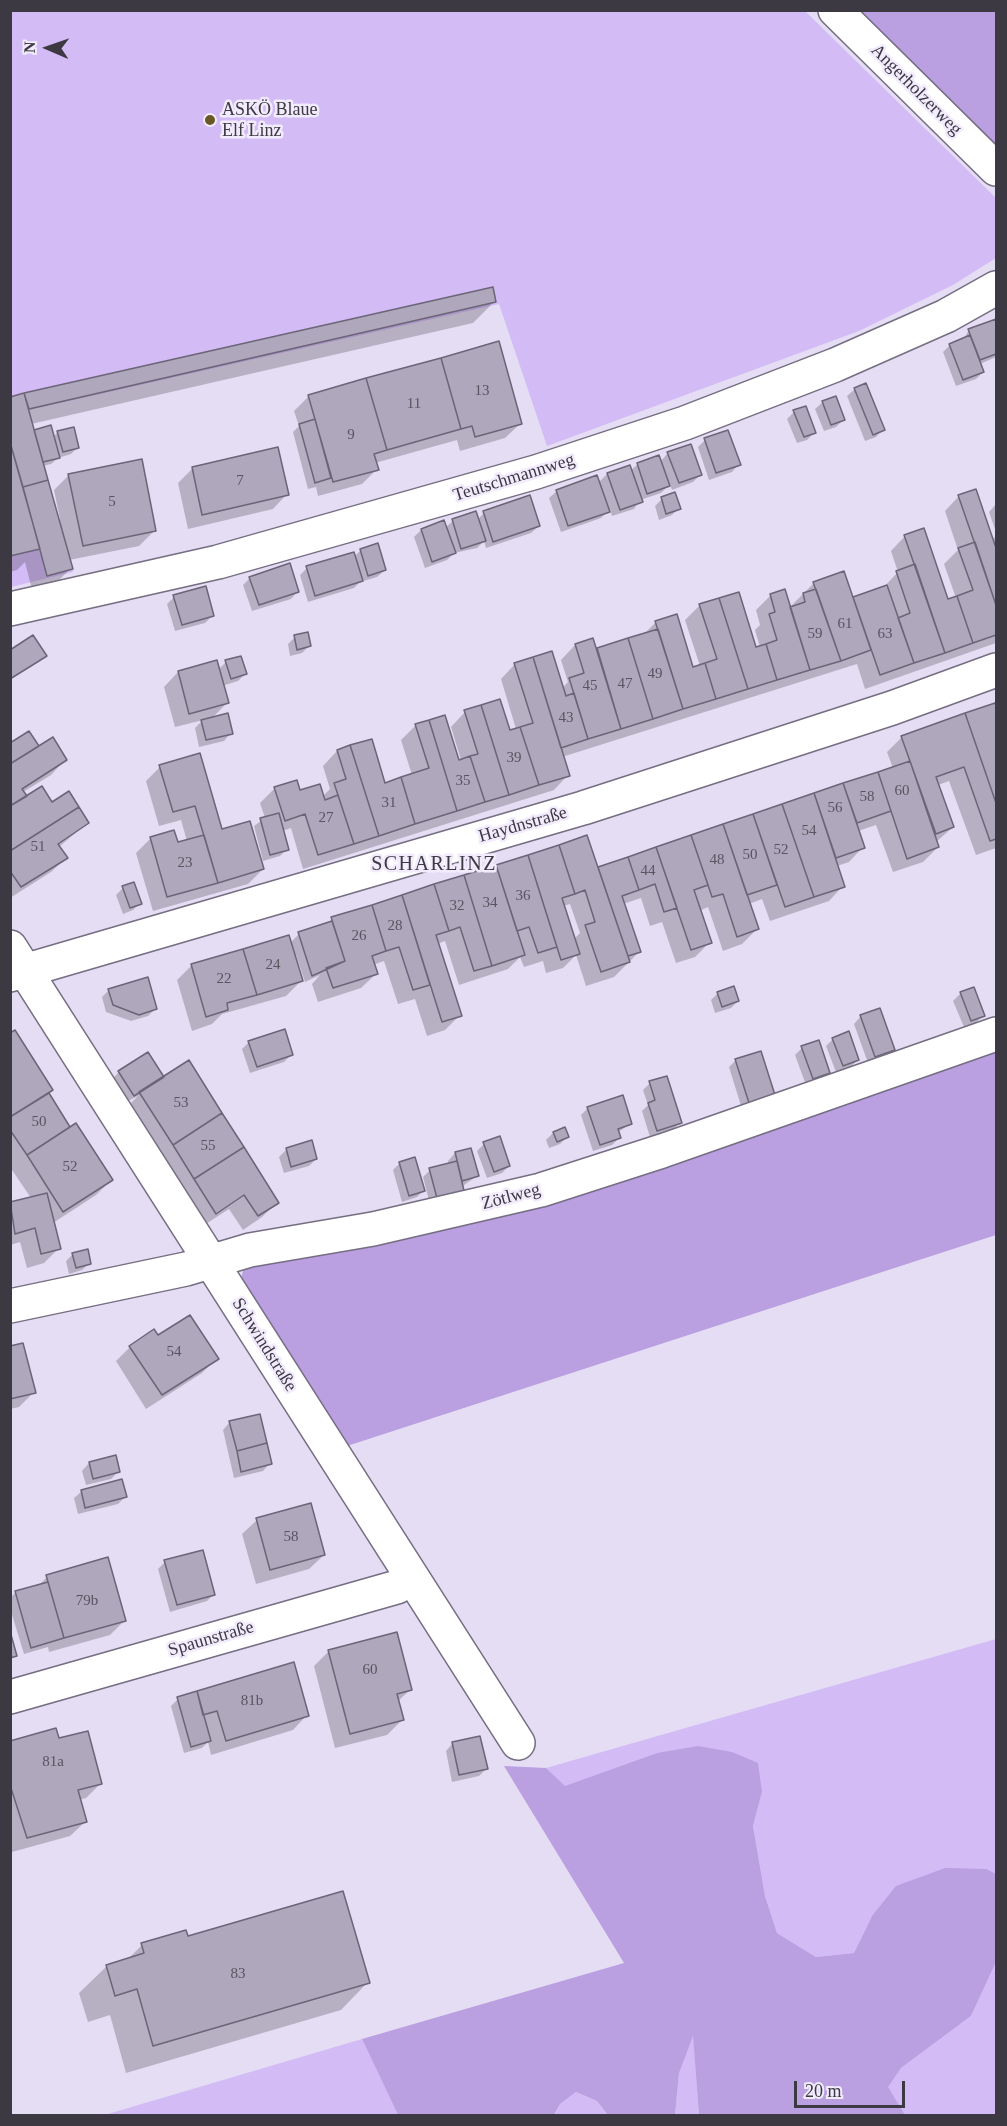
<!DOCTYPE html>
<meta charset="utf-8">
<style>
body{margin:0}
#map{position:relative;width:1007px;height:2126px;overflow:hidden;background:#e5ddf3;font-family:"Times New Roman",serif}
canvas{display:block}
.frame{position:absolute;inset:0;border:12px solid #3c3942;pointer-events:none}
.north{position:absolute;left:18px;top:18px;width:60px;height:60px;-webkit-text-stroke:4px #f2ebfd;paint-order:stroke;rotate:272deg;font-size:16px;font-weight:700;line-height:24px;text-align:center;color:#3c3942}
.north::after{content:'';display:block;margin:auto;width:21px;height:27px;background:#3c3942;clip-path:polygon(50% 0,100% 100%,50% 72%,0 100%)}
.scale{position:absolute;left:794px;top:2081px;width:111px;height:27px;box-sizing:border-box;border:3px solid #3c3942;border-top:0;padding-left:8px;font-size:18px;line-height:21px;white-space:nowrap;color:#3c3942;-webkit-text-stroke:4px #f2ebfd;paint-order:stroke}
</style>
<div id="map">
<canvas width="1007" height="2126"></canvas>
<div class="frame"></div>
<div class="north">N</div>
<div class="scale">20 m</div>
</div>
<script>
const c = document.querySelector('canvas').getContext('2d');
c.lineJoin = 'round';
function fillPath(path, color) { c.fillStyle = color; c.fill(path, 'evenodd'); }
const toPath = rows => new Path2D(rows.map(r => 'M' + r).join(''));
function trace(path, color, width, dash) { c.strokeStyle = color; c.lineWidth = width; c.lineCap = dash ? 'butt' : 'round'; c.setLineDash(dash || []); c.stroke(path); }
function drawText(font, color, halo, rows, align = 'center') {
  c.font = font + ' "Times New Roman",serif'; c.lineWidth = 5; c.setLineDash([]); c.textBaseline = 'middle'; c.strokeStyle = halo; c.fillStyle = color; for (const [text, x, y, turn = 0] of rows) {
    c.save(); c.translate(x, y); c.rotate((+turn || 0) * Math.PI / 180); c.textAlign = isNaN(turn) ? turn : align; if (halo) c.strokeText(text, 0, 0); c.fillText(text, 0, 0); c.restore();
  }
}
const green = toPath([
 [10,11,805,11,996,198,996,258,953,285,859,331,547,446,499,304,29,410,73,572,11,587],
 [996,1639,996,1874,987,1869,872,1916,854,1953,816,1957,777,1933,765,1896,753,1826,762,1792,657,1753,564,1787,546,1768],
 [996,1962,996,2115,905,2115,887,2087,901,2068,971,2016],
 [693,2034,699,2115,675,2115,679,2073],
 [362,2039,398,2115,101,2116],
 [576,2092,597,2101,608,2115,554,2116,560,2104]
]);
const forest = toPath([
 [860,11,996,11,996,150,898,50],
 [996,1048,996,1235,347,1446,241,1279,244,1266],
 [698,1746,732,1752,758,1763,762,1792,753,1826,765,1896,777,1933,816,1957,854,1953,872,1916,896,1886,945,1868,987,1869,996,1874,996,1962,971,2016,901,2068,888,2087,905,2115,699,2115,693,2036,679,2073,675,2115,608,2115,597,2101,576,2092,560,2104,554,2115,398,2115,362,2039,624,1963,504,1766,546,1768,565,1786,657,1753]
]);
const shadow = toPath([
 [494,302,473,323,31,424,33,432,53,437,58,432,78,447,71,454,58,458,51,464,43,466,58,520,60,519,54,490,69,475,154,531,139,546,69,560,71,568,56,583,32,590,25,562,17,570,10,572,10,399],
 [996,317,996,357,980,364,983,372,976,379,956,386,943,352,950,345,963,340,969,330,992,322],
 [855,389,883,429,876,437,865,441,847,396],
 [309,396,520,424,505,438,460,451,457,440,375,463,377,469,362,484,318,496,316,487,308,489,293,432,299,426,294,411],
 [823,402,843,420,836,427,824,431,815,409],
 [794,412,814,433,807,440,797,443,787,419],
 [705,440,739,464,732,472,709,480,698,447],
 [277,449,287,494,273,509,188,529,178,483,192,469],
 [668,453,700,475,693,482,672,490,670,484,661,493,640,500,634,509,612,516,610,509,601,518,561,532,549,498,557,491,598,483,607,474,630,471,638,464,660,462],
 [959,496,992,540,996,536,996,643,865,689,857,664,562,757,568,775,554,790,303,869,291,828,282,831,287,849,280,856,263,861,254,826,265,818,260,803,275,788,322,797,330,789,323,766,337,751,384,784,412,775,401,740,416,725,458,761,461,760,451,727,465,712,509,732,516,729,501,679,515,664,562,688,568,682,561,660,575,645,592,640,596,650,643,635,656,622,692,669,700,666,685,620,700,605,755,648,760,647,755,630,760,625,756,610,771,595,789,608,814,583,852,599,882,589,898,572,891,551,905,536,947,601,956,598,944,564,958,550,945,511],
 [662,499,679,508,672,515,659,520,655,506],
 [996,504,996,532,989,512],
 [484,513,539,526,531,533,486,548,484,541,477,548,454,553,447,560,425,568,414,537,421,530,444,522,445,528,453,521,477,520],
 [361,550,385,570,377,577,360,582,354,588,308,602,300,575,307,568,354,557],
 [250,578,298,591,291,599,252,611,243,585],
 [174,597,212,616,205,623,175,631,167,604],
 [295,637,309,646,302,653,290,656,288,644],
 [10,651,45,656,10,680],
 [226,662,245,674,238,681,222,686,227,703,211,719,231,733,224,741,199,747,195,728,203,720,175,727,164,687,178,672,218,670],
 [996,704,996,848,976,855,949,781,938,785,953,827,936,842,938,847,923,862,893,872,876,825,858,831,863,847,849,862,837,866,843,886,829,901,770,921,762,899,749,904,757,929,742,944,723,951,708,907,699,911,710,942,695,957,676,963,662,922,650,926,641,898,623,904,640,951,614,977,586,986,576,955,563,968,546,973,543,961,524,967,520,957,508,969,459,985,445,941,437,944,460,1015,445,1030,427,1036,415,999,398,1004,384,961,373,965,376,974,361,988,318,1002,312,984,320,975,305,982,296,955,294,956,301,981,286,996,222,1014,212,1024,192,1031,177,980,192,965,290,943,299,934,326,925,332,919,586,837,598,869,893,768,887,752,902,737],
 [570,904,580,933,574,939,563,906],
 [10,745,38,748,65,760,51,775,23,792,27,798,51,804,87,823,59,847,66,858,51,872,10,898],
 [160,767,221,830,263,869,248,884,153,911,136,853,151,838,177,844,187,841,181,820,159,826,146,781],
 [123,888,140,903,133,910,123,914,116,895],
 [973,989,983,1015,976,1023,964,1027,953,1001,961,993],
 [109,990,155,1009,148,1016,131,1021,106,1012,102,997],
 [718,993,738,1001,731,1008,715,1013,711,1000],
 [861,1016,893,1050,886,1057,868,1063,854,1024],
 [10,1035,69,1129,111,1180,96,1195,53,1223,59,1248,44,1263,27,1268,20,1242,10,1245,10,1204,31,1198,10,1167],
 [833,1039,858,1059,851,1067,836,1072,826,1046],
 [249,1042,291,1055,284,1062,250,1073,242,1049],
 [802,1048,829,1073,822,1080,806,1085,795,1055],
 [736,1060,773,1095,742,1109,729,1067],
 [119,1072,164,1078,277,1202,262,1217,243,1230,229,1209,201,1227,126,1108,138,1096,126,1102,112,1079],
 [650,1083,680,1122,673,1130,650,1137,642,1111,648,1105,643,1090],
 [588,1108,630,1124,617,1133,619,1138,612,1145,593,1151,581,1115],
 [564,1129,567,1137,560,1144,549,1148,546,1140,553,1133],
 [311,1142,316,1159,309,1166,284,1173,279,1157,286,1150],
 [484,1144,509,1166,502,1173,487,1178,477,1151],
 [455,1153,477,1176,431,1208,423,1177,430,1170,449,1165,448,1161],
 [400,1163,424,1190,417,1197,402,1202,393,1170],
 [73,1254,90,1263,82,1270,69,1274,66,1261],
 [158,1337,217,1358,202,1373,146,1409,116,1361,130,1347],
 [10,1348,34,1392,19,1407,10,1409],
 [230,1422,270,1463,263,1471,234,1478,223,1430],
 [89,1463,118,1472,111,1479,86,1485,82,1471],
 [82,1491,125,1497,118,1504,78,1514,74,1498],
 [257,1520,324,1555,309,1569,256,1584,242,1534],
 [165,1562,214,1594,207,1601,170,1612,158,1569],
 [47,1577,125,1620,110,1635,49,1652,48,1647,24,1654,10,1608,10,1598,15,1593,37,1587],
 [329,1651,410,1690,397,1702,402,1720,387,1735,335,1748,314,1666],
 [178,1699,307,1715,293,1730,211,1755,208,1742,202,1748,184,1753,171,1706],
 [58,1740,101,1783,86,1798,79,1800,85,1822,70,1836,12,1852,10,1742],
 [453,1743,486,1769,479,1776,452,1782,446,1751],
 [187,1938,368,1982,341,2010,126,2073,110,2015,88,2022,79,1993,107,1966,127,1960,142,1945]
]);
const building = toPath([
 [493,287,496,302,29,409,24,393,493,287],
 [996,319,996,354,980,360,968,329,996,319],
 [970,335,984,372,963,380,949,344,970,335],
 [499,341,522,424,475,437,472,426,461,429,441,358,499,341],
 [441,358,461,429,387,450,366,378,441,358],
 [366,378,387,450,374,454,379,470,333,482,308,395,366,378],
 [866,383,885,430,873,435,854,388,866,383],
 [24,393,48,480,23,487,10,442,10,397,24,393],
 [836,396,845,420,831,425,822,401,836,396],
 [806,406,816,433,804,437,793,410,806,406],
 [315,419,331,478,315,483,299,424,315,419],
 [51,425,60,458,43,462,34,430,51,425],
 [74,427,79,448,63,452,57,431,74,427],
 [728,430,741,465,716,473,704,438,728,430],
 [10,442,40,549,10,556,10,442],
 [691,444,702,475,679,483,667,452,691,444],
 [278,447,289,495,202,515,192,467,278,447],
 [659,455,670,486,647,494,637,463,659,455],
 [142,459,156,531,83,546,68,474,142,459],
 [630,465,643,502,620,510,607,473,630,465],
 [597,475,610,512,568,526,556,490,597,475],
 [48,480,73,569,47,576,23,487,48,480],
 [976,489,996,548,996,605,958,495,976,489],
 [675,492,681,509,666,514,661,497,675,492],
 [530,495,540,526,493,542,483,511,530,495],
 [476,511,486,541,461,549,452,519,476,511],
 [444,520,456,553,432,562,421,529,444,520],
 [924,528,948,599,957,596,973,643,945,653,904,535,924,528],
 [975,542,996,605,996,635,973,643,957,596,973,590,958,548,975,542],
 [378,543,386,570,368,576,360,549,378,543],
 [354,552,363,581,315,596,306,566,354,552],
 [290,563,299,592,259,605,249,577,290,563],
 [915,564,945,653,914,663,898,618,910,613,896,571,915,564],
 [844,571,871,650,841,661,813,582,844,571],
 [887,585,914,663,880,675,853,597,887,585],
 [206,586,214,616,182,625,173,595,206,586],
 [785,589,810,670,777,680,766,644,777,640,769,614,775,612,770,594,785,589],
 [816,589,841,661,810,670,790,607,805,602,803,593,816,589],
 [739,592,756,647,766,644,777,680,748,689,719,598,739,592],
 [719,598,748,689,716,699,705,663,717,659,699,604,719,598],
 [677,614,693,667,705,663,716,699,683,709,655,621,677,614],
 [658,629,683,709,653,719,628,638,658,629],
 [308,632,311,646,297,650,294,635,308,632],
 [33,635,47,656,10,679,10,650,33,635],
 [593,638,621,729,588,739,569,678,584,673,575,644,593,638],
 [628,638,653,719,621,729,597,648,628,638],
 [552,651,566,696,574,693,588,739,561,748,533,657,552,651],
 [241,656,247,674,231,679,225,660,241,656],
 [533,657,570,776,539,785,520,727,533,723,514,663,533,657],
 [217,660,229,703,189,714,178,671,217,660],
 [500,699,510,730,520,727,539,785,509,795,481,705,500,699],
 [995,703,996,706,996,803,965,713,995,703],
 [481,705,509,795,485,802,470,756,478,754,464,710,481,705],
 [228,713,233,734,206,740,201,720,228,713],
 [965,713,996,803,996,839,990,841,964,767,936,777,954,827,936,834,901,736,965,713],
 [445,715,459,760,470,756,485,802,457,811,429,720,445,715],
 [429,720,457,811,415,824,401,777,429,768,415,724,429,720],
 [29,731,39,746,10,764,10,743,29,731],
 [53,737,67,760,22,789,27,796,10,806,10,764,53,737],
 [372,739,385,783,401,777,415,824,379,836,350,745,372,739],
 [350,745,379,836,354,844,334,783,346,779,337,750,350,745],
 [200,753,222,829,250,821,264,869,218,883,195,806,173,812,159,765,200,753],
 [910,761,939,847,907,859,878,772,910,761],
 [878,772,891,811,857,823,843,783,878,772],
 [297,780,300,790,320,784,325,800,338,795,354,844,318,855,305,814,285,821,274,787,297,780],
 [843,783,865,848,836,858,814,793,843,783],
 [42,786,52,802,69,791,79,807,10,851,10,806,42,786],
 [814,793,845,887,814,897,782,804,814,793],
 [782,804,814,897,785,907,753,814,782,804],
 [79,807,89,823,58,844,68,858,21,887,10,871,10,851,79,807],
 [279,813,289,850,270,855,260,818,279,813],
 [753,814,777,885,747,895,723,824,753,814],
 [723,824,759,929,737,937,723,894,712,897,691,835,723,824],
 [174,830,178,842,204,835,218,883,167,897,150,837,174,830],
 [587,835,630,962,601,972,585,925,595,922,585,890,575,894,559,845,587,835],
 [691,835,708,885,694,890,712,943,691,950,656,847,691,835],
 [559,845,575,894,562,898,580,954,561,960,528,855,559,845],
 [656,847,677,908,664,912,655,884,639,890,628,857,656,847],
 [528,855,557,947,538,953,529,927,517,931,496,865,528,855],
 [628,857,639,890,622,896,641,952,628,956,598,867,628,857],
 [496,865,525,955,492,966,464,875,496,865],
 [464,875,492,966,474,971,460,927,449,931,434,884,464,875],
 [134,882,142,904,130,908,122,886,134,882],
 [434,884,449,931,436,935,462,1016,442,1022,402,895,434,884],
 [402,895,430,985,413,990,399,947,386,951,372,905,402,895],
 [372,905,386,951,372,956,378,974,333,988,326,968,345,961,331,917,372,905],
 [332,921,345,961,312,976,298,932,332,921],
 [289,935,303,981,257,995,243,949,289,935],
 [243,949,257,995,227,1003,228,1010,206,1017,191,964,243,949],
 [148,977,157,1009,139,1015,113,1005,108,989,148,977],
 [734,986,739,1001,722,1007,717,992,734,986],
 [974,987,985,1016,971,1021,960,992,974,987],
 [880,1008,895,1050,875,1057,860,1015,880,1008],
 [285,1029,293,1055,257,1067,248,1041,285,1029],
 [15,1030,53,1090,10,1117,10,1033,15,1030],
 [849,1031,859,1060,843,1066,832,1038,849,1031],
 [819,1040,830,1073,813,1079,801,1046,819,1040],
 [761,1051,775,1095,749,1103,735,1059,761,1051],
 [148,1052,164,1077,134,1096,118,1071,148,1052],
 [189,1060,222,1113,173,1145,139,1092,189,1060],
 [667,1076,682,1123,657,1131,648,1103,655,1100,649,1081,667,1076],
 [49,1093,70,1127,27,1155,10,1130,10,1117,49,1093],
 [623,1095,632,1124,618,1129,621,1138,600,1145,587,1107,623,1095],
 [222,1113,244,1147,194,1179,173,1145,222,1113],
 [76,1123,113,1180,63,1212,27,1155,76,1123],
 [565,1127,569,1137,557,1142,553,1132,565,1127],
 [500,1136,510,1166,494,1172,483,1142,500,1136],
 [312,1140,317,1159,291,1167,286,1148,312,1140],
 [244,1147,279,1203,258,1216,244,1195,216,1214,194,1179,244,1147],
 [471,1148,479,1176,462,1181,455,1152,471,1148],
 [415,1157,425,1191,409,1196,399,1162,415,1157],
 [457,1161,465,1195,438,1202,429,1168,457,1161],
 [47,1193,61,1249,41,1254,35,1228,15,1234,10,1202,47,1193],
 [88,1249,91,1264,76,1268,72,1253,88,1249],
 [190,1315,219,1359,162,1395,129,1346,154,1329,158,1335,190,1315],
 [23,1343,36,1393,10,1399,10,1346,23,1343],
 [260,1414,267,1443,237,1451,229,1421,260,1414],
 [267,1443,272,1464,241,1472,237,1451,267,1443],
 [116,1455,120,1472,93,1479,89,1462,116,1455],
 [122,1479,127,1497,85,1508,81,1490,122,1479],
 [311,1503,325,1555,270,1570,256,1518,311,1503],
 [203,1550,215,1595,177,1605,164,1560,203,1550],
 [108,1557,126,1621,64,1638,46,1575,108,1557],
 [48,1582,64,1638,31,1648,15,1591,48,1582],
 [10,1631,17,1656,10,1658,10,1631],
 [397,1632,412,1690,397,1694,404,1720,350,1734,328,1650,397,1632],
 [294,1662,309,1716,226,1741,217,1711,203,1715,197,1691,294,1662],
 [197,1691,211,1741,191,1747,177,1697,197,1691],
 [56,1728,59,1738,88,1731,102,1784,78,1790,87,1822,27,1838,10,1785,10,1741,56,1728],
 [480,1736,488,1769,459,1775,452,1742,480,1736],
 [343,1891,370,1983,153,2046,137,1989,115,1996,106,1965,144,1953,141,1943,186,1930,188,1936,343,1891]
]);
const minor = toPath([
 [835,10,996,169],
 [10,609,218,562,536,472,685,423,835,365,946,316,996,288],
 [10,947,518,1743],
 [10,975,583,808,892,708,996,670],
 [10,1306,186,1269,250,1250,373,1229,541,1190,662,1151,996,1034],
 [10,1697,397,1587,410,1578]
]);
const markers = [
 [210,120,6,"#675825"]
];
const numberNames = [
 ["13",482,391],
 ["11",414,404],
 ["9",351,435],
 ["7",240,481],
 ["5",112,502],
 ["61",845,624],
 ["59",815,634],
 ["63",885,634],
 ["49",655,674],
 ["47",625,684],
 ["45",590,686],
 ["43",566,718],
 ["39",514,758],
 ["35",463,781],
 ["60",902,791],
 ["58",867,797],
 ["31",389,803],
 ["56",835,808],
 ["27",326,818],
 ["54",809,831],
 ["51",38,847],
 ["52",781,850],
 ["50",750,855],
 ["48",717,860],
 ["23",185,863],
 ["44",648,871],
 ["36",523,896],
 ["34",490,903],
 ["32",457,906],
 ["28",395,926],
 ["26",359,936],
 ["24",273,965],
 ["22",224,979],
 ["53",181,1103],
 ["50",39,1122],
 ["55",208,1146],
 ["52",70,1167],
 ["54",174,1352],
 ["58",291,1537],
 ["79b",87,1601],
 ["60",370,1670],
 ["81b",252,1701],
 ["81a",53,1762],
 ["83",238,1974]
];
const streetNames = [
 ["Angerholzerweg",916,90,45],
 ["Teutschmannweg",514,478,-17],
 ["Haydnstraße",523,825,-16],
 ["Zötlweg",511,1197,-15],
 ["Schwindstraße",264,1345,58],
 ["Spaunstraße",211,1639,-16]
];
const poiNames = [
 ["ASKÖ Blaue",222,110],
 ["Elf Linz",222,131]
];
const neighbourhoodNames = [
 ["SCHARLINZ",434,865]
];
fillPath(green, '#d3bbf6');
fillPath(forest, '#ba9fe1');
fillPath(shadow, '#0003');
fillPath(building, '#afa7bc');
trace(building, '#6c6578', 1.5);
trace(minor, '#756d81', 36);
trace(minor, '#fff', 33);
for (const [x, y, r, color] of markers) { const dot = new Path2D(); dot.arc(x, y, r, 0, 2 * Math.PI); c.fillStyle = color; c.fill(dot); trace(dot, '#f2ebfd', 2); }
drawText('15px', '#595460', null, numberNames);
drawText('18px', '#3c3942', '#f2ebfd', streetNames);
drawText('18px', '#3c3942', '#f2ebfd', poiNames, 'left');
c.letterSpacing = '1.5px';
drawText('20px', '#3c3942', '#f2ebfd', neighbourhoodNames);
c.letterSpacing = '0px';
</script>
